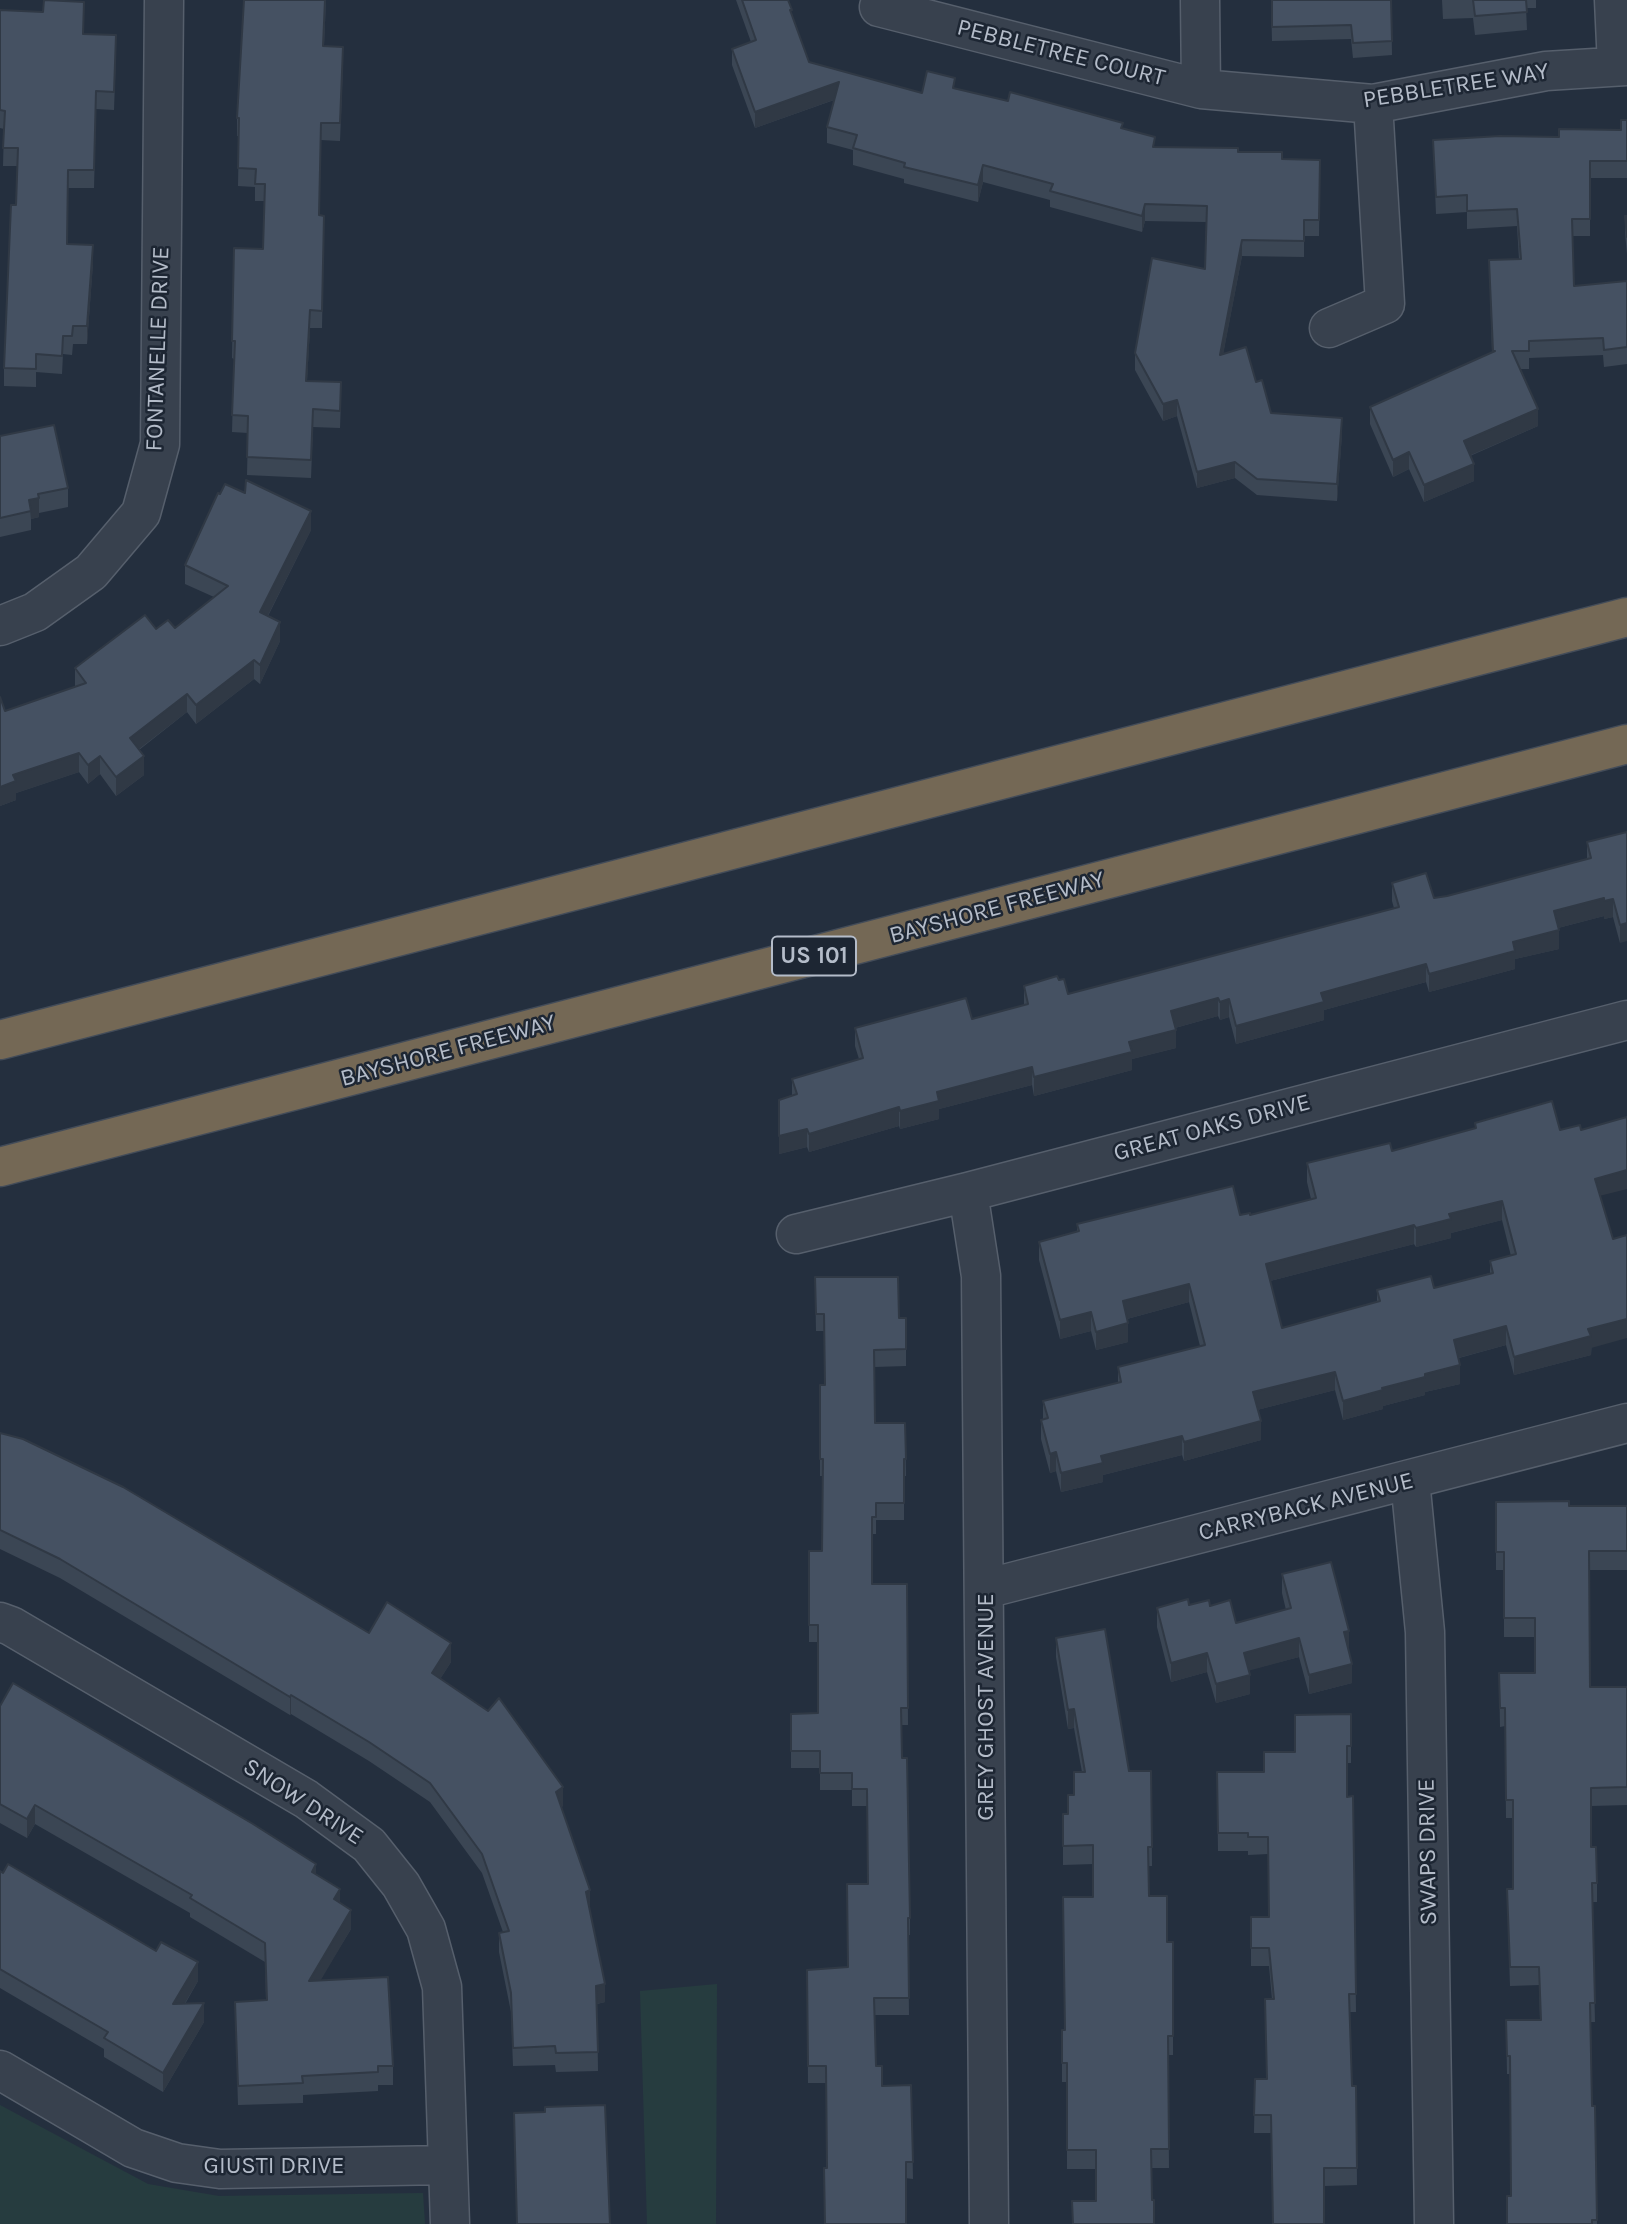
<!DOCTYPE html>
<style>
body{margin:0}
canvas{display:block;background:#242f3e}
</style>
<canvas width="1627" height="2224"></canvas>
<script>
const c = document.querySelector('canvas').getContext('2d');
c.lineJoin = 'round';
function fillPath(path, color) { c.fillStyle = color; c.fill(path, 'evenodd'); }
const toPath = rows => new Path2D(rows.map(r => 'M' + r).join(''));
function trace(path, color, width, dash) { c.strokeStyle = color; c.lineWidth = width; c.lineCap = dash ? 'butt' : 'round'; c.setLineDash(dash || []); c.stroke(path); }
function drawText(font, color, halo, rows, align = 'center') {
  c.font = font + ' Karla,sans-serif'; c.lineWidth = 5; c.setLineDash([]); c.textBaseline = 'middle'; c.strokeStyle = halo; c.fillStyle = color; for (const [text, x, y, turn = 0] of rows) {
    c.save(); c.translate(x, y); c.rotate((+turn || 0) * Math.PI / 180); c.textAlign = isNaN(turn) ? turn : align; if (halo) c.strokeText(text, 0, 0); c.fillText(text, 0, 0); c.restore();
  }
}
const green = toPath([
 [717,1984,716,2224,647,2224,640,1991],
 [0,2105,148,2184,219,2196,423,2193,425,2224,0,2224]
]);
const minor = toPath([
 [1200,0,1201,89],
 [1614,0,1617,66],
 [879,7,1201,89,1373,104,1546,71,1627,66],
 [1329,328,1385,304,1373,104],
 [0,626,35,612,91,572,141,513,160,444,164,0],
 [968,1192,981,1276,989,2224],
 [796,1234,968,1192,1627,1020],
 [1410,1480,1425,1632,1434,2224],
 [985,1589,1627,1423],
 [0,1622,11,1626,306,1799,369,1845,401,1885,426,1929,442,1987,450,2224],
 [0,2070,133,2148,177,2163,220,2169,446,2165]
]);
const highway = toPath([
 [0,1040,1627,617],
 [0,1167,1627,744]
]);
const wall = toPath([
 [326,0,324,46,343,65,340,141,321,140,319,215,324,216,322,328,310,328,307,381,341,400,340,428,313,427,311,478,247,475,248,433,232,432,234,359,232,358,234,248,263,249,265,201,255,201,255,187,238,186,239,136,237,136,237,118,255,1],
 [736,0,788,0,792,15,809,62,922,93,955,88,1123,129,1155,147,1238,152,1282,159,1320,160,1319,236,1304,236,1304,257,1242,256,1223,354,1256,382,1271,413,1342,434,1337,501,1257,495,1235,478,1197,488,1177,416,1163,421,1135,370,1135,353,1205,269,1206,222,1145,221,1142,232,1050,207,1050,200,983,182,978,202,904,183,904,179,853,165,853,150,827,143,827,127,834,100,755,128,732,65,732,49,751,42],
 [1271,0,1391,0,1392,55,1353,58,1351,39,1272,41],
 [1442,0,1536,0,1536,8,1526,8,1527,30,1475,35,1473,18,1443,19],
 [0,10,84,34,116,54,114,110,96,109,94,188,68,188,67,244,93,263,87,344,73,344,72,355,63,354,62,374,36,372,36,387,4,386,4,368,16,205,17,166,3,166,4,129,0,128],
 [1627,120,1627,178,1590,178,1590,236,1572,236,1574,286,1627,281,1627,364,1604,367,1603,355,1529,358,1529,369,1520,369,1538,426,1470,456,1474,481,1424,502,1409,469,1393,477,1370,424,1370,407,1492,353,1489,260,1519,259,1517,226,1467,229,1467,212,1436,214,1433,140,1559,137,1621,130],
 [1625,216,1627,216,1627,254,1625,233],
 [0,436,68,488,68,507,39,513,39,517,31,519,31,530,0,537],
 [311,530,268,616,280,641,260,684,254,679,196,724,187,712,139,750,144,775,116,796,100,774,88,784,79,772,16,793,16,800,0,806,0,697,5,711,75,687,75,668,156,629,175,628,214,597,185,584,185,565],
 [1627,832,1620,943,1613,917,1604,919,1604,916,1558,928,1559,949,1515,959,1515,969,1429,992,1426,982,1324,1010,1324,1020,1236,1044,1229,1017,1220,1020,1218,1016,1175,1028,1176,1048,1132,1059,1132,1070,1034,1096,1032,1085,939,1109,939,1119,900,1129,899,1126,809,1152,807,1147,779,1154,779,1100,792,1096,792,1079,859,1059,855,1046,855,1028,972,1019,1024,1006,1024,986,1059,980,1068,994,1394,908,1392,901,1392,883,1434,898,1447,896,1587,859,1587,842],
 [1475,1123,1560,1130,1600,1196,1591,1355,1514,1375,1506,1345,1459,1358,1460,1384,1425,1392,1425,1395,1383,1406,1383,1409,1343,1420,1335,1390,1257,1410,1261,1440,1184,1461,1182,1455,1103,1475,1103,1482,1061,1492,1056,1471,1050,1473,1041,1439,1041,1420,1043,1419,1043,1401,1118,1383,1118,1367,1200,1346,1189,1302,1127,1319,1128,1342,1096,1350,1091,1331,1060,1339,1039,1260,1039,1242,1077,1232,1077,1224,1240,1215,1250,1215,1311,1199,1307,1182,1307,1163,1392,1151,1475,1128],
 [1502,1220,1511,1256,1490,1261,1490,1273,1434,1288,1377,1290,1377,1302,1282,1328,1270,1281,1414,1244,1416,1247,1451,1238,1451,1233],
 [815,1277,899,1318,906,1318,906,1366,874,1367,875,1423,905,1423,906,1476,904,1476,904,1520,876,1520,876,1534,872,1534,872,1584,907,1584,908,1725,901,1725,910,1918,910,1935,908,1935,909,2015,874,2015,876,2066,882,2086,911,2085,913,2179,827,2168,826,2083,808,2083,807,1970,848,1967,868,1884,867,1806,852,1806,852,1790,820,1790,820,1768,791,1768,791,1714,818,1713,818,1642,809,1642,809,1551,822,1551,823,1476,820,1476,820,1385,825,1385,824,1331,816,1331],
 [0,1433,369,1633,451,1662,440,1679,563,1806,561,1807,590,1909,589,1909,605,2002,597,2004,598,2071,556,2072,555,2065,513,2066,511,2012,499,1952,499,1933,503,1932,482,1873,430,1802,369,1761,291,1714,290,1715,60,1578,0,1549],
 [1496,1502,1569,1506,1627,1506,1627,1570,1589,1570,1590,1687,1627,1687,1627,1805,1591,1806,1591,1847,1597,1883,1597,1902,1592,1902,1595,2022,1591,2022,1592,2106,1595,2106,1597,2224,1507,2224,1511,2196,1510,2074,1507,2074,1506,2020,1540,2020,1539,1985,1510,1986,1507,1889,1513,1889,1513,1818,1506,1818,1505,1726,1500,1727,1499,1673,1535,1673,1535,1637,1504,1637,1504,1570,1496,1570],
 [1282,1574,1348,1650,1352,1683,1309,1694,1299,1657,1249,1670,1250,1694,1216,1703,1207,1672,1171,1682,1157,1627,1157,1608,1189,1605,1210,1606,1236,1623,1286,1610,1282,1593],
 [1056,1638,1129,1771,1151,1771,1152,1866,1148,1866,1149,1896,1167,1942,1173,1942,1173,2055,1168,2055,1169,2168,1151,2168,1096,2201,1096,2169,1067,2169,1067,2082,1062,2082,1062,2049,1093,1897,1093,1864,1063,1865,1063,1814,1068,1814,1068,1795,1074,1795,1082,1772,1074,1728,1068,1729,1056,1657],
 [0,1706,316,1875,340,1903,351,1929,320,1980,393,2066,393,2085,378,2085,378,2091,303,2095,303,2103,238,2105,235,2002,266,2000,265,1962,190,1917,190,1913,35,1824,27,1838,0,1823],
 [1351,1714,1351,1763,1347,1763,1347,1797,1353,1796,1356,2012,1349,2012,1352,2086,1356,2086,1357,2185,1324,2186,1271,2133,1254,2133,1255,2079,1266,2079,1272,1999,1269,1966,1251,1966,1251,1935,1269,1917,1268,1854,1248,1855,1248,1851,1218,1851,1217,1772,1264,1772],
 [0,1871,198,1981,185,2004,204,2022,163,2092,104,2057,104,2049,0,1988]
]);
const shadedWall = toPath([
 [839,82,839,98,755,128,755,112],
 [983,165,983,182,978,202,978,185],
 [1145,204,1145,221,1142,232,1142,216],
 [1242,240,1242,256,1220,371,1220,355],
 [93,245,93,263,87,344,87,326],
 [310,310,310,328,306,398,306,381],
 [1177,400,1177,416,1163,421,1163,404],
 [1538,409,1538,426,1464,458,1464,441],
 [1342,418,1342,434,1337,501,1337,484],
 [1409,452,1409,469,1393,477,1393,460],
 [1235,462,1235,478,1197,488,1197,472],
 [1474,464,1474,481,1424,502,1424,485],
 [39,498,39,517,31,519,29,500],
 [311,511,311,530,260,631,260,612],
 [280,622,280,641,260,684,260,665],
 [254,660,254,679,196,724,196,705],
 [187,694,187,712,130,756,130,738],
 [79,753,79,772,16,793,16,800,0,806,0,787,13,775],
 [100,756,100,774,88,784,88,765],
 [144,756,144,775,116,796,116,777],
 [1604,898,1604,916,1554,929,1554,911],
 [1613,899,1613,917,1604,919,1604,901],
 [1627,923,1627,941,1620,943,1620,925],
 [1559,930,1559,949,1515,959,1515,969,1429,992,1429,974,1513,942],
 [1426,964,1426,982,1324,1010,1324,1020,1236,1044,1236,1026,1321,993],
 [1218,998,1218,1016,1171,1029,1171,1011],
 [1229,999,1229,1017,1220,1020,1220,1002],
 [1176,1030,1176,1048,1132,1059,1132,1070,1034,1096,1034,1077,1129,1042],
 [1032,1067,1032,1085,939,1109,939,1119,900,1129,900,1111,937,1092],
 [899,1107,899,1126,809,1152,809,1134],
 [807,1129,807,1147,779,1154,779,1136],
 [1627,1170,1627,1189,1595,1197,1595,1179],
 [1502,1201,1502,1220,1451,1233,1451,1238,1416,1247,1416,1228,1449,1214],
 [1414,1225,1414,1244,1266,1282,1266,1264],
 [1189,1284,1189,1302,1123,1320,1123,1301],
 [1091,1312,1091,1331,1060,1339,1060,1320],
 [1627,1319,1627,1338,1591,1348,1591,1355,1514,1375,1514,1357,1588,1329],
 [1128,1323,1128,1342,1096,1350,1096,1332],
 [1506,1326,1506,1345,1454,1359,1454,1340],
 [1460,1365,1460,1384,1425,1392,1425,1395,1383,1406,1383,1409,1343,1420,1343,1401,1425,1374],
 [1335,1372,1335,1390,1253,1411,1253,1392],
 [1261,1421,1261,1440,1184,1461,1184,1442],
 [1182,1436,1182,1455,1103,1475,1103,1482,1061,1492,1061,1473,1101,1456],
 [1056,1452,1056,1471,1050,1473,1050,1454],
 [1349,1631,1349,1650,1344,1632],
 [1299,1638,1299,1657,1244,1672,1244,1653],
 [451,1643,451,1662,432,1692,432,1673],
 [1207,1653,1207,1672,1171,1682,1171,1663],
 [1352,1664,1352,1683,1309,1694,1309,1675],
 [1250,1675,1250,1694,1216,1703,1216,1684],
 [291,1695,291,1714,290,1715,290,1697],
 [1074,1709,1074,1728,1068,1729,1068,1710],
 [563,1787,563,1806,556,1811,556,1792],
 [35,1805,35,1824,27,1838,27,1819],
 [316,1864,316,1883,312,1872],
 [340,1889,340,1908,334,1899],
 [590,1890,590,1909,586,1910,586,1892],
 [351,1910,351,1929,309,2000,309,1981],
 [198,1962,198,1981,173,2023,173,2004],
 [605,1984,605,2002,596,2004,596,1986],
 [204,2003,204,2022,163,2092,163,2073]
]);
const building = toPath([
 [44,0,84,2,83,34,116,35,114,92,96,91,94,170,68,170,67,244,93,245,87,326,73,326,72,336,63,336,62,356,36,354,36,369,4,368,11,205,16,205,18,148,3,148,5,111,0,110,0,10,43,12,44,0],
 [244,0,325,0,323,46,343,47,340,123,321,123,319,215,324,216,322,311,310,310,306,381,341,382,340,411,313,409,311,460,247,457,248,416,232,415,235,341,232,341,234,248,263,249,265,184,255,184,256,169,238,168,239,118,237,118,244,0],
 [742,0,788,0,792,10,790,10,809,62,922,93,927,71,955,78,953,88,1008,101,1010,92,1123,123,1121,128,1155,137,1153,147,1238,148,1238,152,1282,152,1282,159,1320,160,1319,220,1304,220,1304,241,1242,240,1220,355,1246,347,1256,382,1262,380,1271,413,1342,418,1337,484,1257,479,1235,462,1197,472,1177,400,1163,404,1135,353,1152,258,1205,269,1207,206,1145,204,1142,216,1050,191,1053,184,983,165,978,185,904,167,905,163,853,148,857,135,827,127,839,82,755,112,732,49,756,40,742,0],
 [1272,0,1391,0,1392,41,1353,43,1351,25,1272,27,1272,0],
 [1473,0,1526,0,1527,12,1475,16,1473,0],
 [1621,120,1627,120,1627,161,1590,161,1590,219,1572,219,1574,286,1627,281,1627,347,1604,350,1603,338,1529,341,1529,351,1512,351,1538,409,1464,441,1474,464,1424,485,1409,452,1393,460,1370,407,1495,351,1493,351,1489,260,1521,259,1517,209,1467,211,1467,195,1436,197,1433,140,1500,136,1559,137,1559,129,1621,130,1621,120],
 [1625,216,1627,216,1627,237,1625,216],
 [54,425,68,488,38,494,39,498,29,500,31,511,0,518,0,436,54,425],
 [246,480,311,511,260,612,280,622,260,665,254,660,196,705,187,694,130,738,144,756,116,777,100,756,88,765,79,753,13,775,16,781,0,787,0,697,5,711,86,683,75,668,145,615,156,629,168,620,175,628,228,586,185,565,218,493,220,494,225,484,245,493,246,480],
 [1627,832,1627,923,1620,925,1613,899,1604,901,1604,898,1554,911,1559,930,1513,942,1515,951,1429,974,1426,964,1321,993,1324,1002,1236,1026,1229,999,1220,1002,1218,998,1171,1011,1176,1030,1129,1042,1132,1052,1034,1077,1032,1067,937,1092,939,1101,900,1111,899,1107,809,1134,807,1129,779,1136,779,1100,797,1094,792,1079,863,1058,855,1028,966,998,972,1019,1028,1004,1024,986,1057,976,1059,980,1064,979,1068,994,1399,907,1392,883,1426,873,1434,898,1447,896,1591,858,1587,842,1627,832],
 [1552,1101,1560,1130,1580,1125,1581,1130,1627,1117,1627,1170,1595,1179,1613,1239,1627,1235,1627,1319,1588,1329,1591,1336,1514,1357,1506,1326,1454,1340,1460,1365,1425,1374,1425,1377,1382,1388,1383,1390,1343,1401,1335,1372,1253,1392,1261,1421,1184,1442,1182,1436,1101,1456,1103,1463,1061,1473,1056,1452,1050,1454,1041,1420,1048,1418,1043,1401,1121,1382,1118,1367,1205,1345,1189,1284,1123,1301,1128,1323,1096,1332,1091,1312,1060,1320,1039,1242,1079,1231,1077,1224,1233,1186,1240,1215,1250,1213,1250,1215,1316,1198,1307,1163,1390,1143,1392,1151,1476,1128,1475,1123,1552,1101],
 [1502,1201,1516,1254,1490,1261,1493,1273,1434,1288,1431,1276,1377,1290,1380,1301,1282,1328,1266,1264,1414,1225,1416,1228,1451,1219,1449,1214,1502,1201],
 [815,1277,898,1277,899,1318,906,1318,906,1349,874,1350,875,1423,905,1423,906,1459,904,1459,904,1503,876,1503,876,1517,872,1517,872,1584,907,1584,908,1708,901,1708,902,1758,907,1758,910,1918,908,1918,909,1998,874,1998,876,2066,882,2066,882,2086,911,2085,913,2162,906,2162,906,2224,825,2224,824,2168,827,2168,826,2066,808,2066,807,1970,848,1967,847,1884,868,1884,867,1789,852,1789,852,1773,820,1773,820,1751,791,1751,791,1714,818,1713,818,1625,809,1625,809,1551,822,1551,823,1459,820,1459,820,1385,825,1385,824,1314,816,1314,815,1277],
 [0,1433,23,1439,123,1487,369,1633,387,1602,451,1643,432,1673,488,1711,499,1698,563,1787,556,1792,590,1890,586,1892,605,1984,596,1986,598,2052,556,2053,555,2046,513,2048,511,1993,499,1933,509,1931,482,1854,430,1783,369,1742,291,1695,290,1697,60,1559,0,1530,0,1433],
 [1569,1501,1569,1506,1627,1506,1627,1551,1589,1551,1590,1687,1627,1687,1627,1787,1591,1788,1591,1847,1596,1847,1597,1883,1592,1883,1595,2003,1590,2003,1592,2106,1595,2106,1597,2220,1592,2220,1592,2224,1507,2224,1507,2196,1511,2196,1510,2056,1507,2056,1506,2020,1541,2020,1539,1967,1510,1967,1507,1889,1513,1889,1513,1800,1506,1800,1505,1708,1500,1708,1499,1673,1535,1673,1535,1618,1504,1618,1504,1552,1496,1552,1496,1502,1569,1501],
 [1331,1562,1349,1631,1344,1632,1352,1664,1309,1675,1299,1638,1244,1653,1250,1675,1216,1684,1207,1653,1171,1663,1157,1608,1188,1599,1189,1605,1209,1600,1210,1606,1230,1600,1236,1623,1291,1608,1282,1574,1331,1562],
 [1105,1629,1129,1771,1151,1771,1152,1847,1148,1847,1149,1896,1167,1896,1167,1942,1173,1942,1173,2036,1168,2036,1169,2149,1151,2149,1152,2200,1154,2200,1154,2224,1073,2224,1072,2201,1096,2201,1096,2150,1067,2150,1067,2063,1062,2063,1062,2030,1065,2030,1063,1897,1093,1897,1093,1845,1063,1846,1063,1814,1068,1814,1068,1795,1074,1795,1074,1772,1085,1772,1074,1709,1068,1710,1056,1638,1105,1629],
 [13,1683,253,1824,316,1864,312,1872,340,1889,334,1899,351,1910,309,1981,388,1977,393,2066,378,2066,378,2072,302,2076,303,2083,238,2086,235,2002,267,2000,265,1943,190,1898,192,1895,35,1805,27,1819,0,1804,0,1706,13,1683],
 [1351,1714,1351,1746,1347,1746,1347,1797,1353,1796,1356,1994,1349,1994,1352,2086,1356,2086,1357,2168,1324,2168,1324,2224,1273,2224,1271,2115,1254,2115,1255,2079,1267,2079,1265,1999,1274,1999,1269,1948,1251,1948,1251,1917,1269,1917,1268,1837,1248,1837,1248,1833,1218,1833,1217,1772,1264,1772,1264,1752,1295,1752,1295,1715,1351,1714],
 [8,1864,156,1951,161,1942,198,1962,173,2004,204,2003,163,2073,104,2038,108,2032,0,1969,0,1871,3,1873,8,1864],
 [605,2105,610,2224,517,2224,514,2113,545,2112,545,2107,605,2105]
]);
const shields = [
 [814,956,84]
];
const shieldNames = [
 ["US 101",814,956]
];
const streetNames = [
 ["PEBBLETREE COURT",1061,53,14],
 ["PEBBLETREE WAY",1456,86,-9],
 ["FONTANELLE DRIVE",158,349,-88],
 ["BAYSHORE FREEWAY",997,908,-15],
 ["BAYSHORE FREEWAY",448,1051,-15],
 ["GREAT OAKS DRIVE",1212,1128,-15],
 ["CARRYBACK AVENUE",1306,1507,-14],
 ["GREY GHOST AVENUE",986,1707,-90],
 ["SNOW DRIVE",303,1802,33],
 ["SWAPS DRIVE",1428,1852,-91],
 ["GIUSTI DRIVE",274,2166]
];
fillPath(green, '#263c3f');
trace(minor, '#565f6c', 41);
trace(highway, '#434c59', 41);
trace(minor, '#38414e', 38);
trace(highway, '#746855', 38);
fillPath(wall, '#3b4654');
fillPath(shadedWall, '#303945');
fillPath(building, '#455162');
trace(building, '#303945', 2);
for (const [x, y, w] of shields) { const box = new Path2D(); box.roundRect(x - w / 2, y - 19.5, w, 39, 5); c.fillStyle = '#1d2633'; c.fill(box); trace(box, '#b4bcc9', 2); }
drawText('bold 23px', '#b4bcc9', null, shieldNames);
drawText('24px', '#b4bcc9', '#1d2633', streetNames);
</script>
